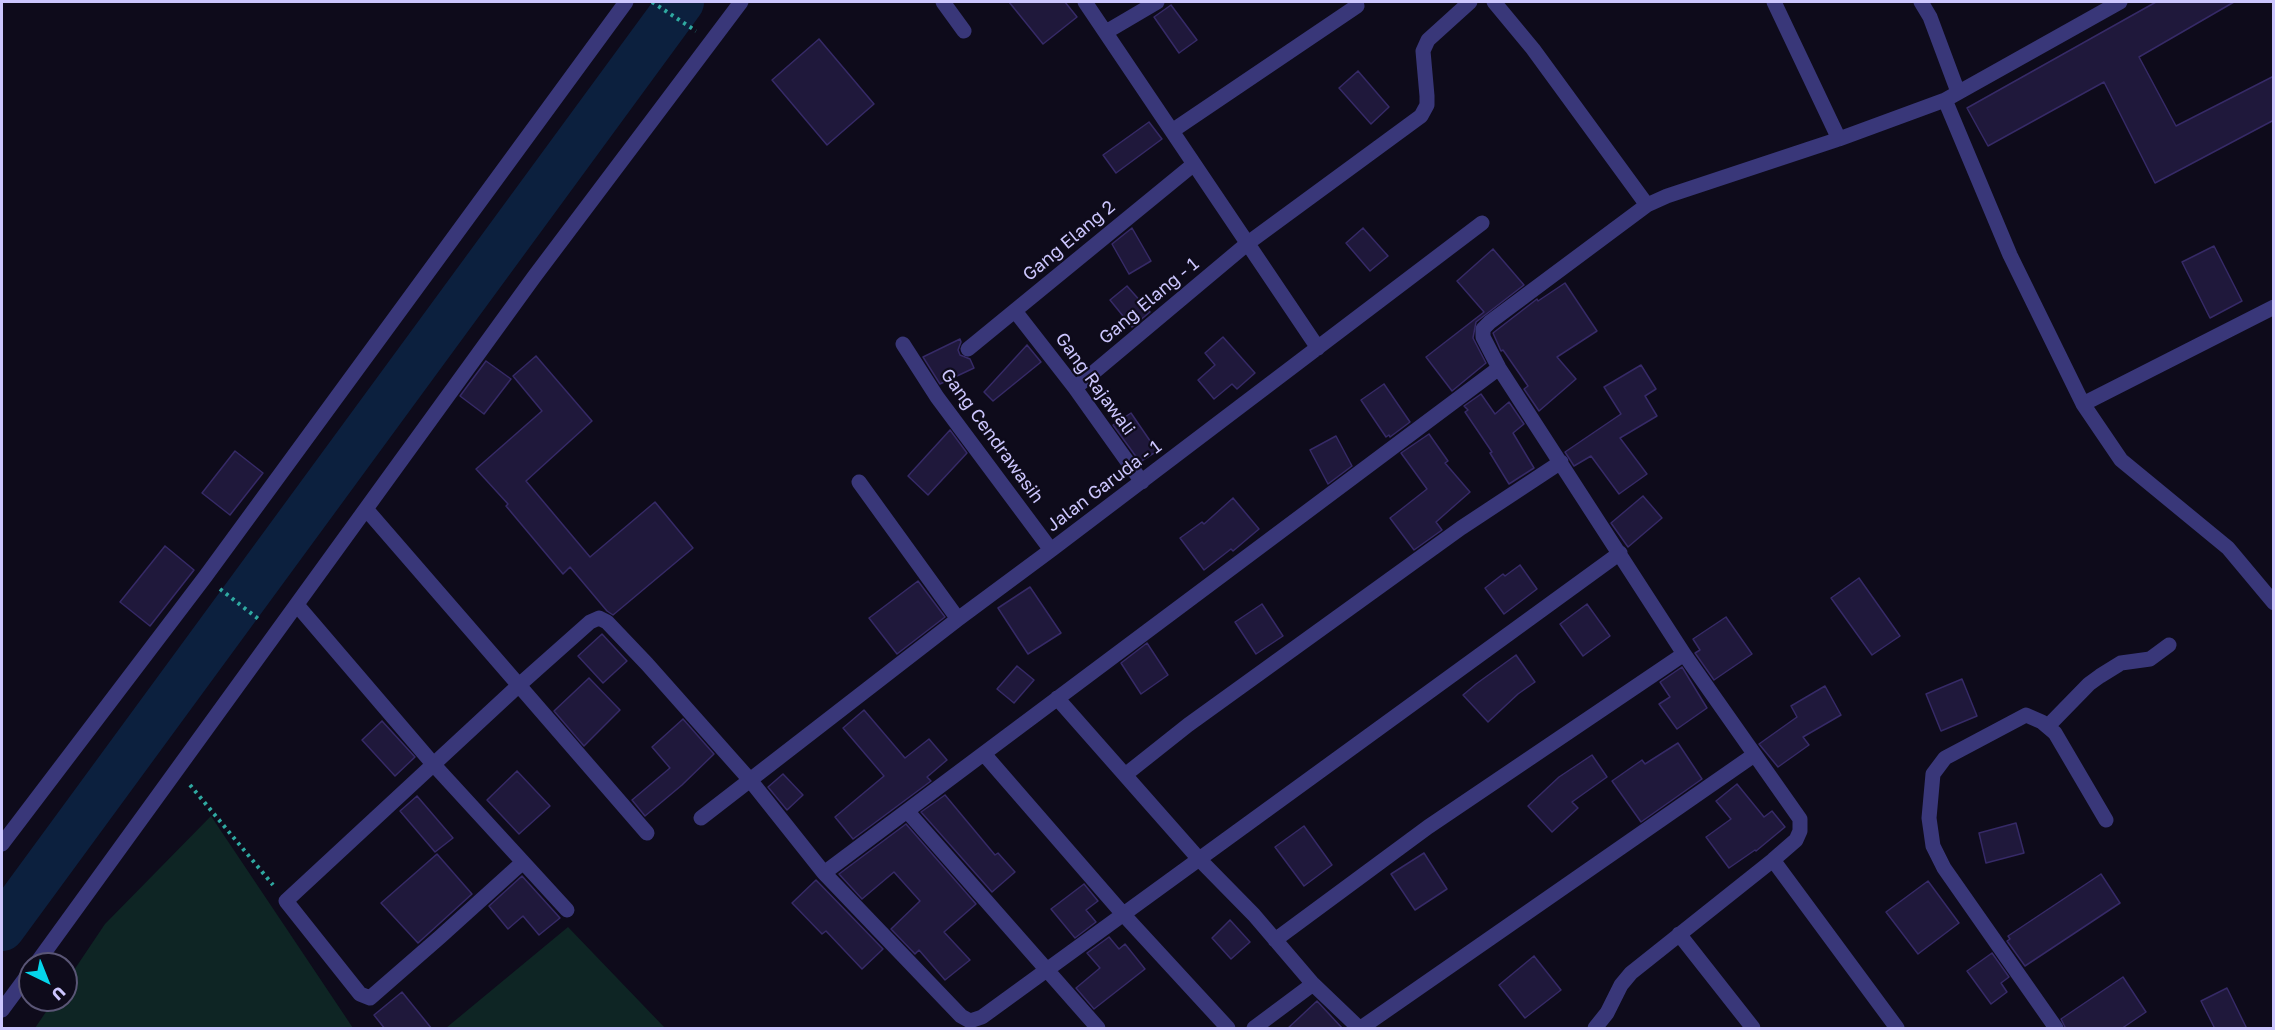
<!DOCTYPE html>
<style>
body{margin:0}
#map{position:relative;width:2275px;height:1030px;overflow:hidden;background:#0e0b1b;font-family:"Golos Text",sans-serif}
canvas{display:block}
.frame{position:absolute;inset:0;border:3px solid #ccc6fe;pointer-events:none}
.north{position:absolute;left:18px;top:952px;width:60px;height:60px;box-sizing:border-box;background:#0e0b1b;border:2px solid #5a5676;border-radius:50%;rotate:137deg;font-size:16px;font-weight:700;line-height:24px;text-align:center;color:#ccc6fe}
.north::after{content:'';display:block;margin:auto;width:21px;height:27px;background:#05d6eb;clip-path:polygon(50% 0,100% 100%,50% 72%,0 100%)}
</style>
<div id="map">
<canvas width="2275" height="1030"></canvas>
<div class="frame"></div>
<div class="north">U</div>
</div>
<script>
const c = document.querySelector('canvas').getContext('2d');
c.lineJoin = 'round';
function fillPath(path, color) { c.fillStyle = color; c.fill(path, 'evenodd'); }
const toPath = rows => new Path2D(rows.map(r => 'M' + r).join(''));
function trace(path, color, width, dash) { c.strokeStyle = color; c.lineWidth = width; c.lineCap = dash ? 'butt' : 'round'; c.setLineDash(dash || []); c.stroke(path); }
function drawText(font, color, halo, rows, align = 'center') {
  c.font = font + ' "Golos Text",sans-serif'; c.lineWidth = 4.5; c.setLineDash([]); c.textBaseline = 'middle'; c.strokeStyle = halo; c.fillStyle = color; for (const [text, x, y, turn = 0] of rows) {
    c.save(); c.translate(x, y); c.rotate((+turn || 0) * Math.PI / 180); c.textAlign = isNaN(turn) ? turn : align; if (halo) c.strokeText(text, 0, 0); c.fillText(text, 0, 0); c.restore();
  }
}
const green = toPath([
 [211,816,353,1028,35,1028,54,1000,66,1000,66,982,105,924],
 [568,927,665,1028,446,1028]
]);
const river = toPath([
 [2,928,681,2]
]);
const building = toPath([
 [1009,2,1065,2,1077,17,1043,44,1009,2],
 [2156,2,2234,2,2139,57,2176,126,2274,76,2274,120,2155,183,2104,82,1988,146,1967,108,2156,2],
 [1171,5,1197,40,1179,53,1154,17,1171,5],
 [819,39,874,104,827,145,772,80,819,39],
 [1358,71,1389,107,1371,124,1339,88,1358,71],
 [1149,122,1162,139,1116,173,1103,155,1149,122],
 [1132,228,1151,261,1129,274,1112,244,1132,228],
 [1363,228,1388,256,1370,271,1346,243,1363,228],
 [2214,246,2242,301,2210,318,2182,262,2214,246],
 [1493,249,1524,285,1476,322,1473,338,1486,363,1452,391,1426,357,1484,312,1457,281,1493,249],
 [1565,283,1597,331,1557,357,1576,379,1539,411,1524,389,1528,386,1503,350,1501,351,1493,333,1537,299,1538,301,1565,283],
 [1127,286,1150,312,1132,327,1110,300,1127,286],
 [1223,337,1255,373,1237,389,1232,384,1214,399,1198,380,1215,365,1205,353,1223,337],
 [960,339,961,342,958,350,960,355,970,359,974,368,940,384,923,357,960,339],
 [1027,345,1041,362,993,401,984,392,1027,345],
 [536,356,592,421,526,481,590,557,655,502,693,548,613,615,607,611,570,567,563,574,506,506,508,504,476,469,542,411,513,376,536,356],
 [486,361,511,379,484,414,460,396,486,361],
 [1641,365,1656,389,1645,396,1657,416,1620,438,1647,474,1619,494,1591,456,1574,466,1565,452,1621,414,1604,387,1641,365],
 [1384,384,1410,422,1390,437,1389,435,1386,437,1361,400,1384,384],
 [1481,394,1495,414,1509,402,1524,424,1513,433,1534,468,1509,484,1490,453,1492,452,1465,412,1468,410,1464,406,1481,394],
 [1131,413,1157,451,1140,462,1113,425,1131,413],
 [950,430,967,453,928,495,908,476,950,430],
 [1429,434,1448,461,1445,463,1470,492,1436,522,1442,530,1414,550,1390,518,1427,489,1401,453,1429,434],
 [1336,436,1352,466,1328,484,1310,450,1336,436],
 [235,451,263,473,230,515,202,493,235,451],
 [1643,496,1662,518,1628,547,1611,523,1643,496],
 [1233,498,1259,529,1233,551,1231,549,1204,570,1180,538,1202,522,1204,524,1233,498],
 [165,546,194,570,150,626,120,602,165,546],
 [1520,565,1537,589,1504,614,1485,588,1503,574,1505,576,1520,565],
 [1859,578,1900,636,1872,655,1831,598,1859,578],
 [918,581,945,617,897,654,869,618,918,581],
 [1030,587,1061,633,1028,654,998,608,1030,587],
 [1262,604,1283,636,1256,654,1235,622,1262,604],
 [1587,604,1610,636,1583,656,1560,624,1587,604],
 [1726,617,1752,654,1714,680,1695,653,1700,650,1693,639,1726,617],
 [602,634,627,661,603,683,578,656,602,634],
 [1147,643,1168,675,1141,694,1121,663,1147,643],
 [1516,655,1535,682,1518,694,1488,722,1463,695,1476,684,1516,655],
 [1017,666,1034,680,1014,703,997,689,1017,666],
 [1682,667,1707,708,1677,729,1659,704,1670,697,1660,682,1682,667],
 [589,678,620,710,584,746,554,711,589,678],
 [1962,679,1977,716,1941,731,1926,694,1962,679],
 [1825,686,1841,715,1803,737,1809,745,1778,767,1759,744,1797,717,1791,706,1825,686],
 [864,710,905,758,929,739,947,760,927,777,931,781,853,839,835,817,884,776,843,728,864,710],
 [683,719,714,754,682,785,645,816,632,800,670,768,652,747,683,719],
 [382,721,415,757,395,776,362,740,382,721],
 [1678,743,1702,779,1641,822,1612,781,1642,760,1645,764,1678,743],
 [1592,755,1607,777,1572,802,1578,808,1552,832,1528,806,1559,777,1592,755],
 [517,771,550,806,519,834,487,800,517,771],
 [783,774,803,795,787,810,768,787,783,774],
 [1737,784,1764,817,1772,811,1785,827,1756,851,1755,850,1729,868,1706,837,1731,819,1716,801,1737,784],
 [945,795,995,855,998,853,1015,872,992,892,921,812,945,795],
 [417,796,453,838,435,852,400,811,417,796],
 [2016,823,2024,853,1986,863,1979,833,2016,823],
 [906,824,976,904,944,932,970,960,945,980,919,950,915,954,891,929,920,901,894,872,862,899,839,874,906,824],
 [1304,826,1332,865,1304,886,1275,847,1304,826],
 [1424,853,1447,889,1415,910,1391,874,1424,853],
 [437,854,472,894,418,943,381,903,437,854],
 [2101,874,2120,903,2025,966,2007,941,2010,939,2008,936,2101,874],
 [522,876,560,918,539,935,523,916,508,929,489,906,522,876],
 [816,880,883,949,862,969,826,931,822,934,792,903,816,880],
 [1928,881,1959,923,1918,954,1886,912,1928,881],
 [1084,884,1098,901,1086,910,1096,922,1075,938,1051,909,1084,884],
 [1230,920,1250,942,1231,959,1212,938,1230,920],
 [1109,937,1119,949,1125,944,1145,969,1094,1009,1076,988,1100,968,1087,953,1109,937],
 [1992,953,2009,977,2001,983,2007,992,1991,1004,1967,971,1992,953],
 [1534,956,1561,990,1525,1018,1499,985,1534,956],
 [2123,977,2146,1012,2121,1029,2066,1029,2061,1019,2123,977],
 [2227,988,2247,1029,2215,1029,2201,1001,2227,988],
 [402,992,432,1029,385,1029,374,1015,402,992],
 [1317,1001,1343,1029,1287,1029,1317,1001]
]);
const path = toPath([
 [652,2,696,31],
 [220,589,261,621],
 [190,785,273,885]
]);
const minor = toPath([
 [943,2,964,31],
 [1085,2,1318,348],
 [1494,2,1533,49,1647,205],
 [1774,2,1839,139],
 [1921,2,1930,17,1958,92],
 [1106,32,1157,2],
 [1945,100,2010,255,2083,404,2121,460,2228,548,2274,603],
 [1172,131,1357,6],
 [1015,311,1075,388,1142,482],
 [903,344,937,397,1051,550],
 [968,349,1194,164],
 [1075,388,1248,243,1421,116,1427,105,1427,96,1423,51,1428,40,1470,2],
 [2083,404,2274,307],
 [859,482,958,619],
 [366,509,647,833],
 [297,605,434,765,567,910],
 [1057,698,1199,859,1254,915,1313,984,1359,1028],
 [2048,726,2089,684,2100,676,2121,663,2150,659,2169,645],
 [984,754,1123,914,1228,1028],
 [1125,775,1188,725,1461,528,1561,462],
 [907,811,1098,1028],
 [701,818,958,619,1051,550,1482,223],
 [2,844,205,577,626,2],
 [1773,860,1897,1028],
 [523,862,440,937,370,998,360,994,286,901,518,686,590,622,599,618,607,622,647,664,750,780,824,873,961,1016,970,1021,982,1017,1620,553],
 [824,873,1499,368],
 [1679,934,1753,1028],
 [1275,940,1428,827,1684,654],
 [36,964,534,277,741,2],
 [2,1010,30,972],
 [1254,1028,1313,984],
 [1361,1028,1754,755],
 [1595,1028,1607,1013,1621,985,1631,973,1773,860,1796,840,1800,831,1800,819,1684,654,1499,368,1483,337,1483,329,1490,322,1647,205,1667,196,1839,139,1945,100,2120,2],
 [2056,1028,1944,868,1933,846,1929,818,1933,774,1945,758,2026,715,2042,722,2055,733,2106,820]
]);
const streetNames = [
 ["Gang Elang 2",1069,241,-40],
 ["Gang Elang - 1",1149,301,-40],
 ["Gang Rajawali",1095,384,54],
 ["Gang Cendrawasih",992,436,54],
 ["Jalan Garuda - 1",1104,486,-37]
];
fillPath(green, '#0e2524');
trace(river, '#0c203e', 46);
fillPath(building, '#1f183b');
trace(building, '#362a67', 1.5);
trace(path, '#2fa9a1', 4, [3, 4.5]);
trace(minor, '#393779', 15);
drawText('18px', '#ccc6fe', '#0e0b1b', streetNames);
</script>
